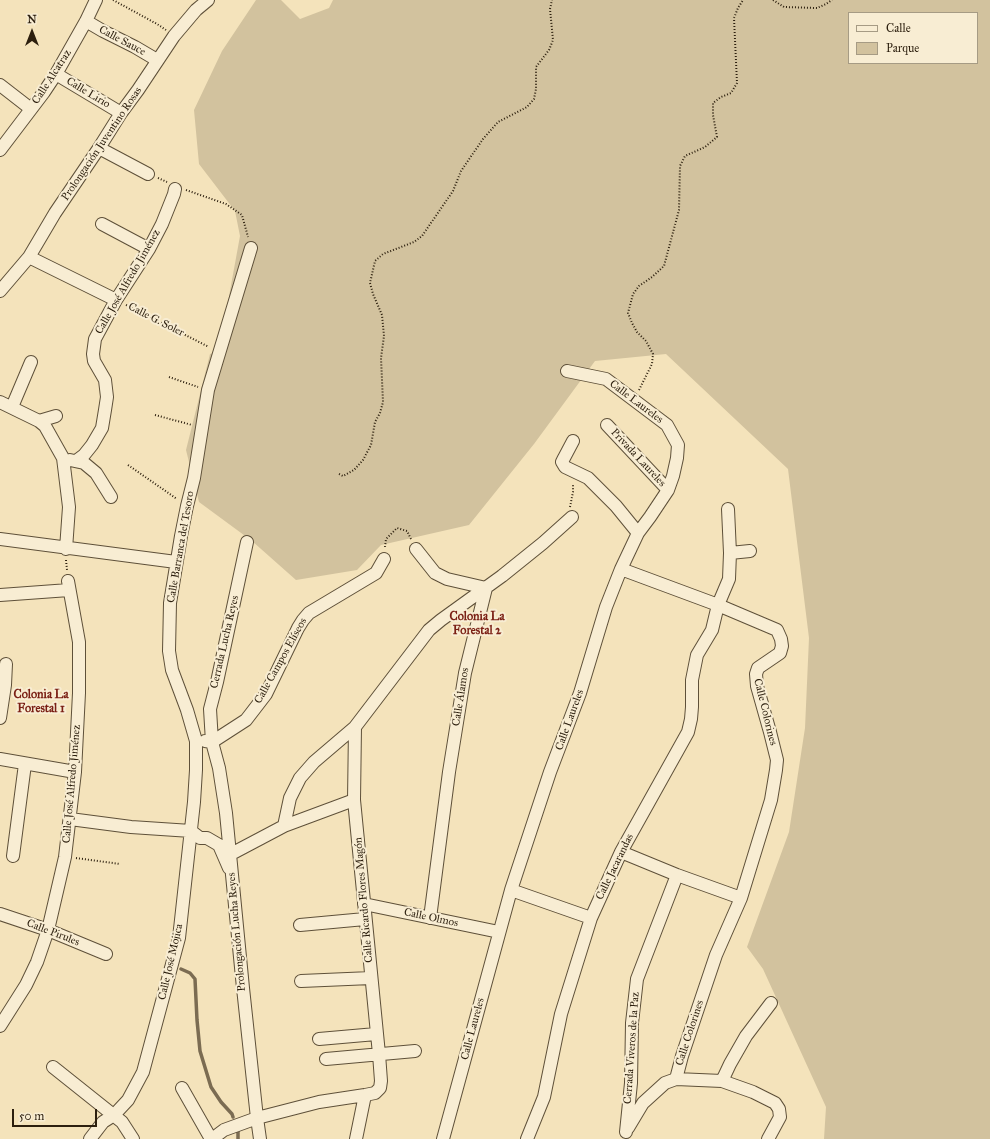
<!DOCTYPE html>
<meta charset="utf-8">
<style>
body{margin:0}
#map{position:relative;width:990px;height:1139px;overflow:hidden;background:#f4e3bb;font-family:"IM FELL Great Primer",serif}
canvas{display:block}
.legend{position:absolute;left:848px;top:12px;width:130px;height:52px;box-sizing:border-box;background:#f8edd3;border:1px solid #a69b84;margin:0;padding:5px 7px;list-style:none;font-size:12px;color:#2c1f0e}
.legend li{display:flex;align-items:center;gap:8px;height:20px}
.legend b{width:20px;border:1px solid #a69b84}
.north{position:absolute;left:12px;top:12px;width:40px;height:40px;-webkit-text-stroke:3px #f8edd3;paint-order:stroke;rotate:0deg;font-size:11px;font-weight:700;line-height:16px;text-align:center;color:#2c1f0e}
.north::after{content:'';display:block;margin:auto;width:14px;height:18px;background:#2c1f0e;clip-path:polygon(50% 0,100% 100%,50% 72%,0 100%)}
.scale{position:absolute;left:12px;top:1109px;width:85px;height:18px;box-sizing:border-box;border:2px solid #2c1f0e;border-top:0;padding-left:5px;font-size:12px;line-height:14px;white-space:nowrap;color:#2c1f0e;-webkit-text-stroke:3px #f8edd3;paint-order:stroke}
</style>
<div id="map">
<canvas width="990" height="1139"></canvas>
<ul class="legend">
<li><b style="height:5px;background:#f8edd3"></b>Calle</li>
<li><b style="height:11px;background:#d2c29e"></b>Parque</li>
</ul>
<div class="north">N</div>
<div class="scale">50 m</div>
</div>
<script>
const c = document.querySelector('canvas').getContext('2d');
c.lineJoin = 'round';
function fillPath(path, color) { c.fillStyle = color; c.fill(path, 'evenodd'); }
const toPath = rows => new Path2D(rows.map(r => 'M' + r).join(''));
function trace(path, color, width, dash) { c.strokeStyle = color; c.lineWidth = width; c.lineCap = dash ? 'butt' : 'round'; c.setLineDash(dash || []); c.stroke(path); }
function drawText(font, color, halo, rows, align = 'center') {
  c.font = font + ' "IM FELL Great Primer",serif'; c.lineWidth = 4; c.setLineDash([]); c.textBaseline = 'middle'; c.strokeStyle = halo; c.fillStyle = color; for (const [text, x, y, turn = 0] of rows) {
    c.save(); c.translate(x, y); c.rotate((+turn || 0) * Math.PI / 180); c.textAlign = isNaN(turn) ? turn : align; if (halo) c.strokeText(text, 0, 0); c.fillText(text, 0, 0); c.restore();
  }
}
const green = toPath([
 [256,0,281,0,300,19,329,8,333,0,990,0,990,1139,824,1139,826,1107,763,969,747,947,789,832,805,728,809,638,788,469,666,354,595,361,534,444,469,525,381,545,357,570,296,580,252,541,199,502,186,450,210,354,219,351,240,236,235,211,199,164,194,110,222,51],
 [849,13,977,13,977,63,849,63]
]);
const stream = toPath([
 [181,969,190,973,195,979,197,1020,200,1051,211,1087,221,1102,232,1114,233,1117],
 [238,1139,238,1131]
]);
const path = toPath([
 [113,0,157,24,166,30],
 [773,0,784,7,817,8,826,4,832,0],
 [158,178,167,182],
 [186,190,226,204,242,215,248,237],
 [126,305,209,347],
 [169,377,198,387],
 [639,390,652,364,653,354,646,341,637,332,632,323,628,313,633,294,639,286,652,277,664,266,679,210,680,166,685,156,705,147,717,137,713,115,713,103,721,97,731,93,737,83,734,18,738,8,743,0],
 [155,415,192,425],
 [128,465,177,499],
 [339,474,343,476,354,470,363,460,371,445,375,422,380,413,383,402,381,358,384,336,382,315,373,294,370,283,375,261,383,254,414,242,422,236,453,191,461,171,483,139,498,122,527,107,534,99,536,89,536,67,549,50,553,40,550,9,552,0],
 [570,507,573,492,573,484],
 [385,547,386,539,397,528,407,531,411,539],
 [66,560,67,570],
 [76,858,120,864]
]);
const minor = toPath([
 [86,21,103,31,135,47,157,60],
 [56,74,121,113],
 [0,85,31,109],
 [99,148,148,174],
 [0,150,44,92,56,74,86,21,96,0],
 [102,224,149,249],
 [29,257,116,300],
 [0,291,29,257,55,213,99,148,121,113,138,90,174,36,196,10,208,0],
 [0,402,39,421,45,426,63,458,69,507,66,549],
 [12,407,31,362],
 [39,421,56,416],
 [607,425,668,490],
 [573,441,564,458,562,462,565,467,588,478,616,506,638,533],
 [70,460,84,463,96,473,111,497],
 [76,461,84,455,92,445,102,428,105,410,107,397,105,380,94,361,93,354,95,339,116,300,149,249,162,224,174,194,175,189],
 [0,539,176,562],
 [247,542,217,682,210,709,212,742,246,720,266,694,298,628,303,620,309,613,376,573,384,559],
 [416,549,435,573,447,579,486,588],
 [730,553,750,551],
 [621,569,718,605,777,630,781,639,782,646,780,653,758,668,756,674,757,686,770,732,777,760,776,770,771,800,741,898,716,955,682,1056,676,1079],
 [0,595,69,590],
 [0,718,5,685,6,664],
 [205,741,212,742,219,768,226,813,243,988,257,1118,260,1139],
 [0,759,75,772],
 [70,819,131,827,191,831,200,838,207,838,219,845,229,868],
 [284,826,290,798,300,778,314,762,355,727,429,630,441,620,502,576,543,543,572,517],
 [621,852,677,875,741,898],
 [231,854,284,826,354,800],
 [13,856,25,764],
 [511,890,591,918],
 [364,904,499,932],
 [0,914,48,930,106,954],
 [430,918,449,772,465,673,486,588],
 [300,925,365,919],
 [301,981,371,978],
 [0,1026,26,985,37,962,48,930,65,857,75,772,79,693,79,642,68,581],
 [319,1039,376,1034],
 [326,1059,415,1051],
 [53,1067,122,1122,133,1139],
 [722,1081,730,1064,746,1036,771,1003],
 [182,1088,211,1139],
 [628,1128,643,1103,665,1083,676,1079,722,1081,753,1092,775,1103,779,1109,780,1117,768,1139],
 [626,1132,631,1083,632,1023,637,979,677,875],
 [90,1139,103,1122,114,1115,128,1100,143,1072,179,938,194,802,196,770,196,741,187,710,172,670,169,651,170,603,181,536,187,506,194,478,208,390,251,248],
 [212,1139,224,1130,257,1118,319,1102,365,1095,375,1093,380,1088,381,1081,379,1054,354,800,355,727],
 [356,1139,365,1095],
 [443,1139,511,890,550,772,580,693,606,607,621,569,638,533,650,517,668,490,673,476,677,458,678,445,667,425,606,379,567,371],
 [527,1139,544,1097,561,1014,591,918,621,852,688,732,691,719,692,707,692,680,697,655,712,630,718,605,729,579,730,553,728,509]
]);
const streetNames = [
 ["Calle Sauce",122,41,28],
 ["Calle Alcatraz",52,77,-57],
 ["Calle Lirio",88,93,31],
 ["Prolongación Juventino Rosas",102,144,-56],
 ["Calle José Alfredo Jiménez",128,282,-60],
 ["Calle G. Soler",156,320,27],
 ["Calle Laureles",636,402,37],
 ["Privada Laureles",638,458,47],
 ["Calle Barranca del Tesoro",181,547,-80],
 ["Cerrada Lucha Reyes",225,642,-77],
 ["Calle Campos Elíseos",281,661,-61],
 ["Calle Álamos",461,697,-81],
 ["Calle Colorines",765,712,76],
 ["Calle Laureles",570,720,-70],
 ["Calle José Alfredo Jiménez",72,784,-85],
 ["Calle Jacarandas",615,867,-64],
 ["Calle Ricardo Flores Magón",364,900,-95],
 ["Calle Olmos",431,918,12],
 ["Prolongación Lucha Reyes",237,932,-95],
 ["Calle Pirules",53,933,21],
 ["Calle José Mojica",171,962,-77],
 ["Calle Laureles",473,1029,-75],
 ["Calle Colorines",690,1033,-72],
 ["Cerrada Viveros de la Paz",632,1048,-86]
];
const neighbourhoodNames = [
 ["Colonia La",477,617],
 ["Forestal 2",477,631],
 ["Colonia La",41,695],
 ["Forestal 1",41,709]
];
fillPath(green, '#d2c29e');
trace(stream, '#7b6c52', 3.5);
trace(minor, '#5e5039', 14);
trace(path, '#2c1f0e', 2, [1, 2]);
trace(minor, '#f8edd3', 12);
drawText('11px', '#2c1f0e', '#f8edd3', streetNames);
drawText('bold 12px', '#7a1f14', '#f8edd3', neighbourhoodNames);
</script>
